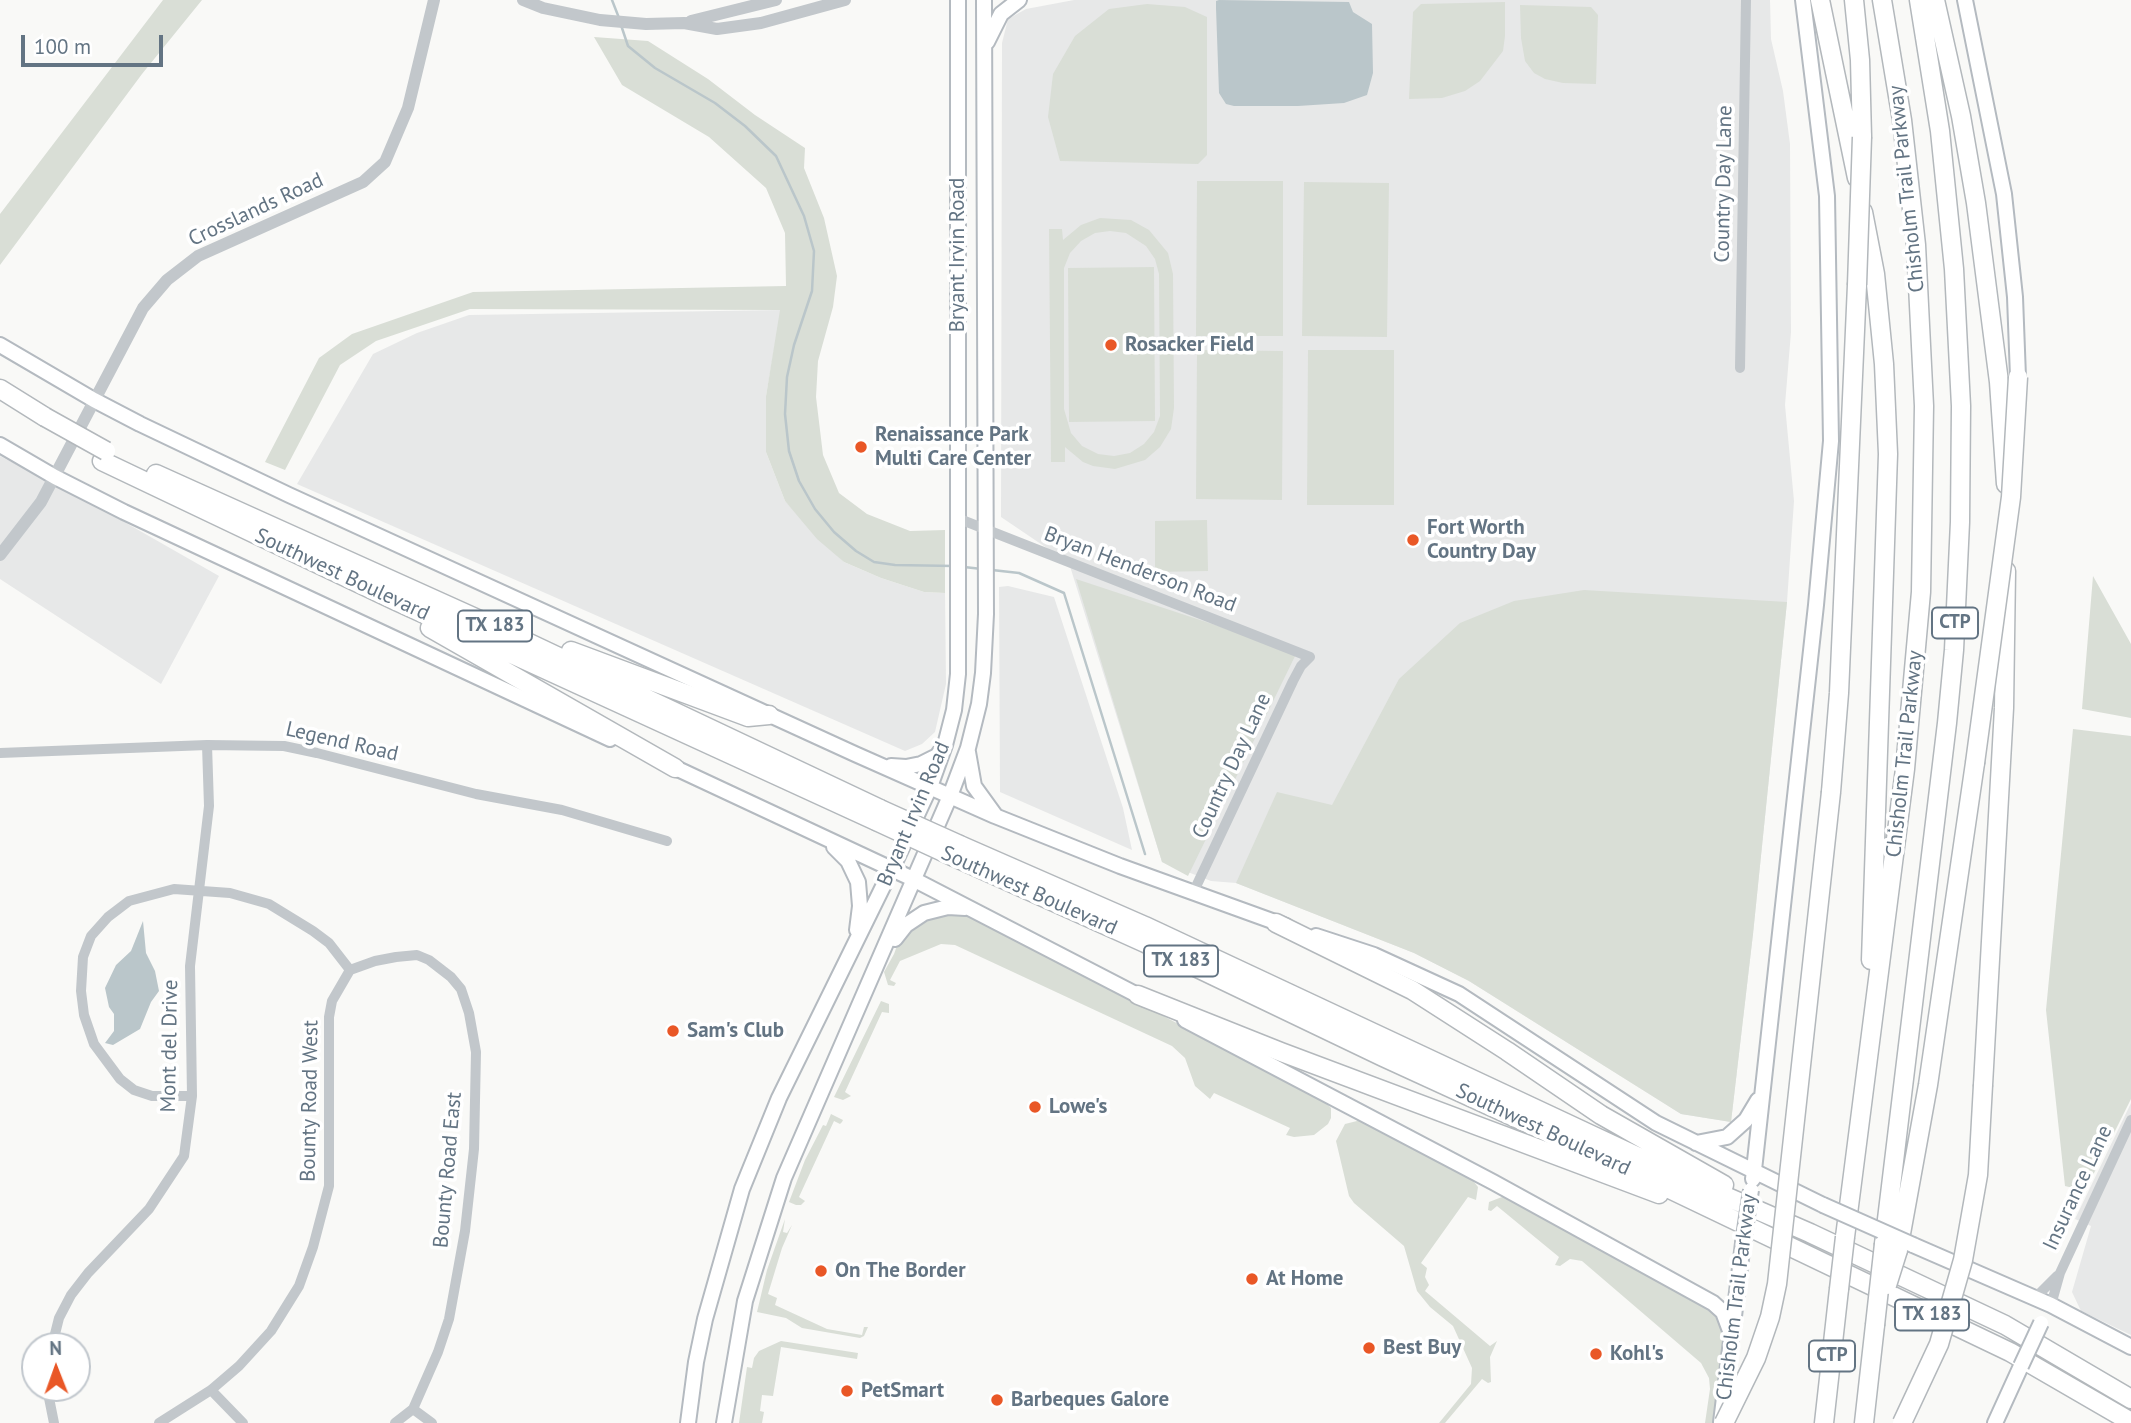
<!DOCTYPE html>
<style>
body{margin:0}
#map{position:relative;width:2131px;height:1423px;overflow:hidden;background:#f9f9f7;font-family:"PT Sans",sans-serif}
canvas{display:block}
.north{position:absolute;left:21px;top:1332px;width:70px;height:70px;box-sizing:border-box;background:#fff;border:2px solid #c1c7cd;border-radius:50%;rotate:359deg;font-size:19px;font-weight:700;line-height:28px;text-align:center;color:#637483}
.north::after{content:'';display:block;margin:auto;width:24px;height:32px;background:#e95726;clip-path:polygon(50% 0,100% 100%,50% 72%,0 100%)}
.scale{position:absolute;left:21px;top:35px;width:142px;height:32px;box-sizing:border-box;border:4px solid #637483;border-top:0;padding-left:9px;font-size:21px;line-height:24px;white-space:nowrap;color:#637483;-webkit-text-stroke:5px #fff;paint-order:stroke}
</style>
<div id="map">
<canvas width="2131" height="1423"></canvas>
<div class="north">N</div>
<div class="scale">100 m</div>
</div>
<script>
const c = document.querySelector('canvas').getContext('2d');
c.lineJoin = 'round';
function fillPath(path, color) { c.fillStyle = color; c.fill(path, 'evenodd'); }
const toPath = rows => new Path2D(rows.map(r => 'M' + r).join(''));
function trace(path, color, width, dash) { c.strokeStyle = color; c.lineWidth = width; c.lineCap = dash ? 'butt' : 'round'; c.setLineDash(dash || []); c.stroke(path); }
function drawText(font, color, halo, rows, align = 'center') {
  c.font = font + ' "PT Sans",sans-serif'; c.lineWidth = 7; c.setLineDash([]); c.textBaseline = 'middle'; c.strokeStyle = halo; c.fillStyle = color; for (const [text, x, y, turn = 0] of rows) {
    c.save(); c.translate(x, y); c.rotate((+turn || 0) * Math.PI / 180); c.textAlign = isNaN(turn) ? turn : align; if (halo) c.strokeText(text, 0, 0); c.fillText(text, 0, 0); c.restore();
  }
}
const built = toPath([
 [1074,0,1770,0,1771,39,1783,91,1790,144,1791,332,1785,405,1794,501,1787,602,1753,934,1731,1122,1681,1114,1469,981,1414,953,1236,883,1211,881,1162,862,1069,563,1001,517,1002,43,1008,19,1026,9],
 [781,310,766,396,766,452,785,501,844,562,881,578,924,592,945,593,946,684,935,732,922,744,905,751,297,484,373,354,417,333,469,315],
 [0,456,84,499,219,576,161,684,0,579],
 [1008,586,1054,597,1123,808,1132,850,1000,792,999,587],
 [2131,1103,2131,1335,2081,1311,2072,1292,2091,1226,2075,1219]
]);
const green = toPath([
 [163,0,202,0,142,74,0,265,0,214],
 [1505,2,1505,36,1503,51,1480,81,1465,91,1442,98,1409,99,1413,12,1421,4],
 [1147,4,1185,7,1207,17,1207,155,1198,164,1060,161,1048,117,1053,74,1075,36,1109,9],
 [1520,5,1591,7,1598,15,1596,84,1563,83,1545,79,1534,73,1525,61,1521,38],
 [594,37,648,41,708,79,755,115,805,148,804,168,824,218,837,276,833,307,818,361,816,397,823,455,839,493,867,514,910,531,945,530,945,593,924,592,881,578,844,562,817,539,785,501,766,452,766,396,780,310,470,309,376,341,340,365,285,470,265,462,319,358,352,334,473,292,786,286,785,233,766,188,709,137,622,85],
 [1197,181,1283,181,1283,336,1196,336],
 [1304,182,1389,183,1387,337,1302,336],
 [1100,218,1131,220,1149,230,1168,253,1173,274,1174,408,1171,429,1160,447,1145,460,1115,469,1093,466,1083,462,1065,447,1065,462,1051,462,1049,229,1062,229,1063,240,1081,225],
 [1110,231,1126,233,1146,246,1155,259,1159,274,1160,416,1154,432,1144,444,1130,453,1114,456,1098,454,1082,446,1071,433,1064,409,1064,268,1070,253,1081,241,1095,233],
 [1154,267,1155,421,1069,422,1068,268],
 [1197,350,1283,351,1282,500,1196,499],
 [1308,350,1394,350,1394,505,1307,505],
 [1207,520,1208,571,1155,572,1155,521],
 [2093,576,2131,644,2131,718,2082,709],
 [1076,579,1297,652,1188,876,1162,862],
 [1584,590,1787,602,1753,934,1731,1122,1681,1114,1469,981,1414,953,1236,883,1277,792,1332,805,1399,679,1460,623,1514,601],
 [2073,729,2131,736,2131,1099,2085,1191,2065,1186,2046,1010],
 [946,913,965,913,975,917,1323,1100,1331,1108,1331,1118,1328,1124,1314,1135,1294,1137,1286,1135,1290,1128,1214,1093,1210,1099,1195,1086,1185,1058,1172,1046,955,945,941,944,900,961,890,980,896,983,894,986,888,985,884,972,894,954,898,943,918,922],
 [881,1001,889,1004,889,1013,882,1012,845,1092,851,1096,843,1100,834,1097],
 [831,1114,843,1120,842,1122,840,1124,834,1121,799,1197,805,1201,801,1205,796,1205,789,1202,805,1160,823,1125,826,1126],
 [1361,1120,1471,1178,1478,1187,1476,1200,1468,1197,1421,1263,1427,1268,1425,1277,1429,1285,1425,1291,1490,1346,1497,1341,1490,1357,1491,1382,1488,1383,1482,1379,1445,1423,1439,1423,1471,1384,1472,1368,1453,1326,1430,1307,1417,1291,1404,1246,1354,1203,1349,1196,1336,1141,1345,1124],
 [1502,1197,1509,1198,1714,1307,1725,1332,1713,1423,1705,1423,1710,1389,1709,1378,1701,1363,1582,1261,1570,1259,1560,1266,1555,1265,1559,1257,1497,1206,1491,1211,1488,1210,1489,1202],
 [785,1219,783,1232,787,1233,792,1225,782,1248,768,1294,777,1298,775,1305,827,1329,862,1335,864,1327,868,1327,864,1336,860,1338,802,1328,786,1318,757,1312,767,1270],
 [781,1341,858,1353,857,1359,781,1347,773,1396,762,1395,760,1411,764,1412,762,1423,739,1423,747,1367,752,1368,754,1358,759,1351]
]);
const water = toPath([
 [1219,0,1349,2,1353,12,1372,24,1373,73,1367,95,1344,103,1298,106,1234,106,1226,104,1219,93,1216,8,1216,1],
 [143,921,146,953,155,971,159,991,151,1002,140,1029,113,1045,105,1043,114,1031,114,1014,109,1007,105,988,116,965,131,951]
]);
const stream = toPath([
 [612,0,619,18],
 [621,25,628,46,655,68,715,103,745,126,776,156,804,216,814,251,812,291,794,345,787,377,785,414,789,451,799,481,815,509,834,532,856,551,874,562,895,565,954,566],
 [964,567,982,569],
 [992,570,1019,573,1064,593,1145,854]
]);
const minor = toPath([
 [1740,368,1746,0],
 [957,518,1310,657,1301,666,1293,681,1193,893],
 [0,753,207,745,284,746,317,753,476,794,562,810,667,841],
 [350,970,375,961,396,957,417,955,429,960,451,977,461,989,469,1013,476,1052,474,1149,465,1231,449,1319,438,1352,413,1409,395,1423],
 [192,1096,152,1096,134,1090,120,1079,94,1044,84,1015,81,991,83,957,91,936,108,917,129,901,174,889,230,893,269,904,313,931,329,943,350,970],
 [2035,1298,2057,1276],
 [2051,1305,2060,1273,2131,1120],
 [52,1346,59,1318,71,1295,88,1273,149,1209,184,1156,192,1096,190,966,209,806,207,745],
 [47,1388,54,1423],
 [211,1390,243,1423],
 [413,1409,432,1423],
 [159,1423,211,1390,239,1366,271,1331,299,1286,313,1247,329,1186,329,1017,332,1001,350,970]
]);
const tertiary = toPath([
 [523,0,543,8,600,20,646,24,684,23,717,29,761,23,845,0],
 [691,21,776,0],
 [0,555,41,502,143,308,167,280,198,256,363,182,385,162,408,108,434,0]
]);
const secondary = toPath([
 [1965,0,2004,194,2015,297,2018,377],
 [987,42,1001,14,1019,0],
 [0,345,94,400,140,424,289,495,855,754,995,816,1120,866,1286,926],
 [0,445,55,477,124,512,610,739],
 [968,752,974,786,995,815],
 [667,764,913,879,1145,999],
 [891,766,906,767,921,764,937,756,942,749],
 [834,847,848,861,858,882,860,906,857,930],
 [1316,936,1374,955,1459,994,1656,1123,1823,1205],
 [895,939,906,925,924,913,948,907,965,908],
 [1185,1020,1493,1182,1713,1303,1723,1312,1732,1336],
 [1696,1143,1727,1137,1746,1120,1758,1100],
 [1753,1179,1816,605,1831,441,1827,196,1803,0],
 [1913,1245,2051,1305,2131,1347],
 [1721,1422,1743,1243],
 [688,1423,696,1362,705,1319,742,1189,779,1098,898,856,930,787,945,745,954,710,958,674,958,0],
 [724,1423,745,1301,784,1178,950,796,968,748,979,704,983,673,986,614,984,0],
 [1995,1423,2021,1366]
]);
const motorway = toPath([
 [1820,0,1857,178],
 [1854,0,1860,60,1862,137],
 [1935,0,1961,116,1976,203,1999,382,2006,484],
 [1863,212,1875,274,1884,364,1888,454,1871,960],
 [0,389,45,417],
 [102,461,394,600,876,821],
 [156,474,491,625,880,809],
 [430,628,675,768],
 [571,651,748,717,769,715],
 [1831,792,1839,693,1857,285],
 [960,845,1145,926,1679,1176,1810,1233,2005,1325,2131,1399],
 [954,857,1145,943,1383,1057,1634,1172,2010,1352,2131,1422],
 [1276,923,1412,990,1507,1051,1601,1115,1724,1185],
 [1138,995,1281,1052,1659,1194],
 [1983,1085,2004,708,2006,571],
 [1845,1237,1905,769,1921,592,1924,406,1916,245,1902,120,1882,0],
 [1884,1244,1947,723,1954,650,1960,522,1961,406,1954,269,1940,131,1919,0],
 [1898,1250,1928,1085,1975,763],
 [1824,1423,1839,1289],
 [1864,1423,1875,1325]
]);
const secondaryBridge = toPath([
 [1823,1205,1913,1245],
 [1743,1243,1751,1190],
 [2021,1366,2041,1323]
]);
const motorwayBridge = toPath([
 [1857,285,1862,137],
 [45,417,106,451],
 [1975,763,2011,497,2018,377],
 [880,809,960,845],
 [876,821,954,857],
 [1887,1285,1898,1250],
 [1839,1289,1845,1237],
 [1875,1325,1884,1244],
 [1724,1423,1756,1358,1770,1317,1777,1284,1831,792],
 [1902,1423,1939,1344,1963,1260,1978,1175,1983,1085]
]);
const markers = [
 [1111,345,7,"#e95726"],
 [861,447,7,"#e95726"],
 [1413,540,7,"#e95726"],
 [673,1031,7,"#e95726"],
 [1035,1107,7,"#e95726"],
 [821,1271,7,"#e95726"],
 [1252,1279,7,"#e95726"],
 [1369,1348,7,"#e95726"],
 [1596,1354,7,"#e95726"],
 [847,1391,7,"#e95726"],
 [997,1400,7,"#e95726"]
];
const shields = [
 [1955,623,46],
 [495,626,74],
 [1181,961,74],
 [1932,1315,74],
 [1832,1356,46]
];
const shieldNames = [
 ["CTP",1955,623],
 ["TX 183",495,626],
 ["TX 183",1181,961],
 ["TX 183",1932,1315],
 ["CTP",1832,1356]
];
const streetNames = [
 ["Country Day Lane",1724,184,-89],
 ["Chisholm Trail Parkway",1907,189,-96],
 ["Crosslands Road",256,210,-25],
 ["Bryant Irvin Road",958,255,-90],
 ["Bryan Henderson Road",1140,570,21],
 ["Southwest Boulevard",342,575,25],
 ["Legend Road",342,742,13],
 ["Chisholm Trail Parkway",1905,754,-84],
 ["Country Day Lane",1232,766,-65],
 ["Bryant Irvin Road",914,814,-67],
 ["Southwest Boulevard",1029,891,24],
 ["Mont del Drive",170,1046,-89],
 ["Bounty Road West",310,1101,-89],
 ["Southwest Boulevard",1543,1130,25],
 ["Bounty Road East",448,1170,-85],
 ["Insurance Lane",2078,1188,-65],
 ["Chisholm Trail Parkway",1737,1297,-83]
];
const poiNames = [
 ["Rosacker Field",1125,345],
 ["Renaissance Park",875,435],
 ["Multi Care Center",875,459],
 ["Fort Worth",1427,528],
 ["Country Day",1427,552],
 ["Sam's Club",687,1031],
 ["Lowe's",1049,1107],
 ["On The Border",835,1271],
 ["At Home",1266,1279],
 ["Best Buy",1383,1348],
 ["Kohl's",1610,1354],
 ["PetSmart",861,1391],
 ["Barbeques Galore",1011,1400]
];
fillPath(built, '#e7e8e8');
fillPath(green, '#d9ded6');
fillPath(water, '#bac6ca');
trace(stream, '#bac6ca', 2.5);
trace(secondary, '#b4bac0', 18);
trace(motorway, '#b3b8bc', 21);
trace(minor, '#c2c7cb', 10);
trace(tertiary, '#c2c7cb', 12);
trace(secondary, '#fff', 14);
trace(motorway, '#fff', 18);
trace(secondaryBridge, '#b4bac0', 18, []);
trace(motorwayBridge, '#b3b8bc', 21, []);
trace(secondaryBridge, '#fff', 14);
trace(motorwayBridge, '#fff', 18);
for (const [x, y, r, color] of markers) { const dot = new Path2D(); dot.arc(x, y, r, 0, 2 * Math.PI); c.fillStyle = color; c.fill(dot); trace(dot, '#fff', 2.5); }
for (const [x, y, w] of shields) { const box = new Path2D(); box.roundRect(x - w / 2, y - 15.5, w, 31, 5); c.fillStyle = '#fff'; c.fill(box); trace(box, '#637483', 2); }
drawText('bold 19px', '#637483', null, shieldNames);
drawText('21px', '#637483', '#fff', streetNames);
drawText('bold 21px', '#637483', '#fff', poiNames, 'left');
</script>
